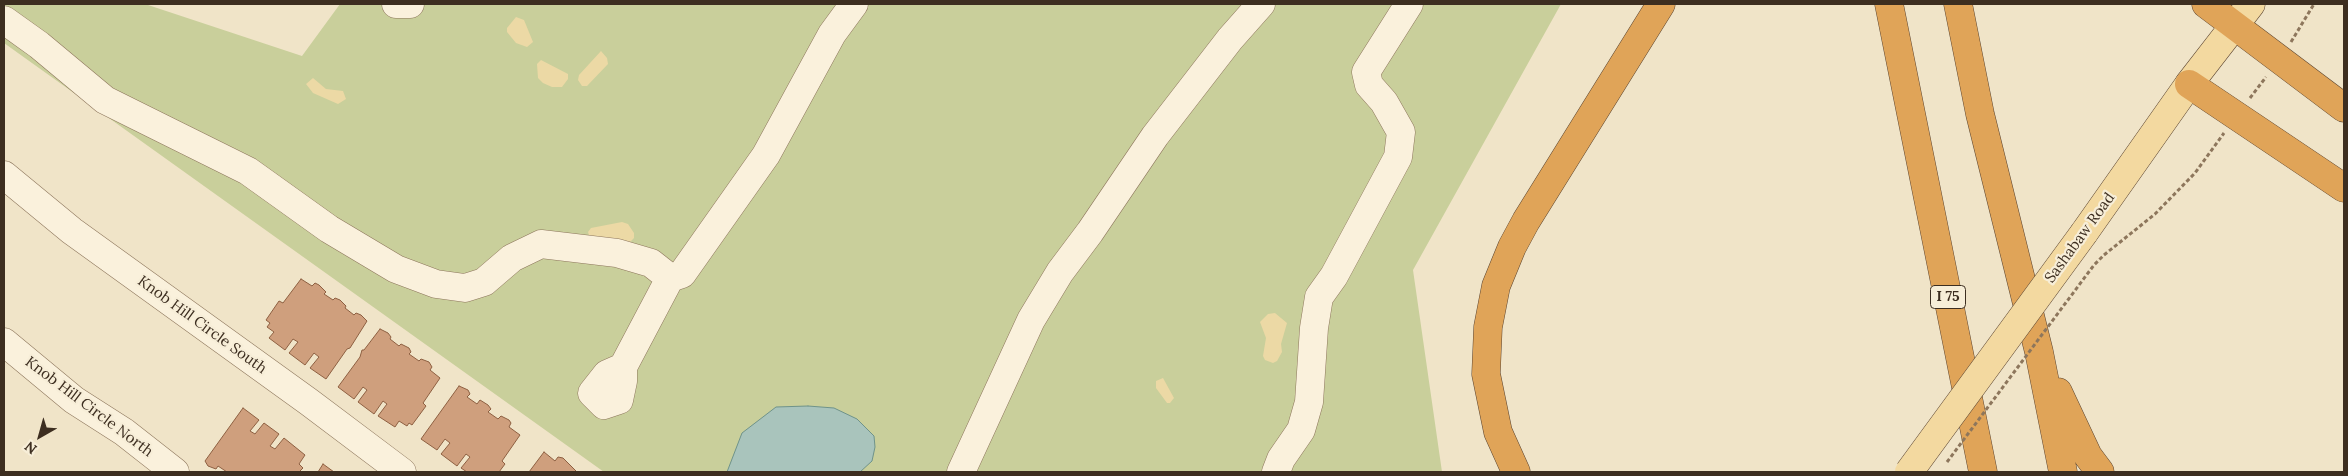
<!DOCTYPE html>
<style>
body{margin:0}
#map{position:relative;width:2348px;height:476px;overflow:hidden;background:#f0e4c8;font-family:Lora,serif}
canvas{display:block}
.frame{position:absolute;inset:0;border:5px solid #3d2e20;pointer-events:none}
.north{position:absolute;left:15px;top:411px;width:50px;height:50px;-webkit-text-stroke:4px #f7eed8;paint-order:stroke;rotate:218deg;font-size:14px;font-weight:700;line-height:20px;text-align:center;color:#3d2e20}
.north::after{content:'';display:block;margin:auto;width:18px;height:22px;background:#3d2e20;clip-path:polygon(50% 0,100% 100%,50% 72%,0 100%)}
</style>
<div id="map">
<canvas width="2348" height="476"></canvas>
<div class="frame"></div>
<div class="north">N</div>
</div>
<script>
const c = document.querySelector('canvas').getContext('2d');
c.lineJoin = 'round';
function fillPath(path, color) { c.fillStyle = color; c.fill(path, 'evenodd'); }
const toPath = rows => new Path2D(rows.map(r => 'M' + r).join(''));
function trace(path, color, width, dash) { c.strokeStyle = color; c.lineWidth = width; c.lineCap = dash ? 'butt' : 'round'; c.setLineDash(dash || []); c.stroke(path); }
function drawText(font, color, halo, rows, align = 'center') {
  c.font = font + ' Lora,serif'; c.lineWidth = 4.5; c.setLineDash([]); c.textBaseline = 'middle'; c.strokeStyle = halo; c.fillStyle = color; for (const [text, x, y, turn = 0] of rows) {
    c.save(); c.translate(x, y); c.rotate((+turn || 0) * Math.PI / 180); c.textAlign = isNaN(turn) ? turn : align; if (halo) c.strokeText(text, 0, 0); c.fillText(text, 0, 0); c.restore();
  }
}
const green = toPath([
 [4,4,145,4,302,56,340,4,1561,4,1413,270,1442,472,604,472,4,43]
]);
const sand = toPath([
 [516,17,524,20,533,42,527,47,516,43,507,32,507,28],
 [601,51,607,58,608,64,587,86,582,86,578,80,579,75],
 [541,60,568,74,568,79,562,87,552,87,543,83,538,78,537,64],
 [313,78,326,89,343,91,346,99,338,104,313,93,306,84],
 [622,222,628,224,634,233,634,238,627,245,590,238,588,232,591,228],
 [1275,313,1287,323,1281,344,1282,352,1277,361,1273,363,1265,360,1263,356,1266,338,1260,322,1268,314],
 [1163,378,1174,398,1170,403,1167,403,1156,388,1156,381]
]);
const water = toPath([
 [808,406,834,408,857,419,874,436,875,447,872,461,860,472,727,472,742,433,776,407,808,406]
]);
const building = toPath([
 [301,279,312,286,315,283,319,285,326,292,324,294,333,300,335,298,340,300,346,306,345,308,354,315,356,313,361,315,367,321,350,348,347,349,326,379,310,368,319,357,314,353,305,365,289,353,298,342,293,339,285,350,269,338,274,332,267,327,270,323,266,320,279,301,283,303,301,279],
 [380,329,388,333,391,337,390,339,399,346,401,344,409,348,411,352,409,354,419,361,421,359,429,362,432,367,430,370,440,378,423,403,426,406,412,425,409,423,407,426,399,421,395,427,378,416,387,404,383,401,374,414,358,402,367,390,363,387,354,399,338,387,360,357,362,350,364,350,380,329],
 [459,386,468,390,470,394,467,397,477,404,480,400,488,405,491,409,488,412,498,419,501,416,509,420,511,423,509,427,520,435,502,461,505,464,499,472,467,472,461,468,470,457,466,454,457,466,441,454,450,443,445,439,437,450,421,439,459,386],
 [243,408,259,420,250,431,255,434,264,423,279,434,270,446,275,449,284,438,305,455,299,464,303,468,299,472,227,472,218,466,216,469,208,466,205,461,243,408],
 [544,452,555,461,558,457,563,458,577,472,529,472,544,452],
 [323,464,334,472,318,472,323,464]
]);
const path = toPath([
 [2291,42,2314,4],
 [2250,98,2266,77],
 [2104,255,2155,214,2195,173,2224,133]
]);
const minor = toPath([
 [396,4,410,4],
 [4,20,39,45,105,100,248,171,329,229,396,269,436,284,465,288,484,282,512,258,541,244,617,253,651,263,670,278],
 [4,175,72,231,309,402,402,472],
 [4,342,74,400,124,432,175,472],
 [623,367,623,381,619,400,604,405,592,393,607,374,623,367,670,278,682,274,766,155,832,34,854,4],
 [961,472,1031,320,1060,272,1090,232,1155,136,1230,39,1261,4],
 [1276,472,1281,459,1301,430,1309,402,1314,328,1319,297,1334,276,1398,157,1401,132,1384,102,1369,85,1366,72,1409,4]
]);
const major = toPath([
 [2084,233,2189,84,2251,4]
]);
const highway = toPath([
 [1889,4,1983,472],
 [1958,4,1980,114,2039,352,2063,472],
 [2206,4,2344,108],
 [2189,84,2344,188],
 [2058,392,2088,456,2100,472],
 [1516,472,1498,432,1486,374,1488,327,1496,286,1512,247,1526,221,1661,4]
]);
const pathBridge = toPath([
 [1947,462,2094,265,2104,255]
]);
const majorBridge = toPath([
 [1909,472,2084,233]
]);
const shields = [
 [1948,297,35]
];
const shieldNames = [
 ["I 75",1948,297]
];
const streetNames = [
 ["Sashabaw Road",2080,238,-54],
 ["Knob Hill Circle South",202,325,36],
 ["Knob Hill Circle North",89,407,37]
];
fillPath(green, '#c9cf9b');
fillPath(sand, '#ecd9a5');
fillPath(water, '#a9c4bc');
trace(water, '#6f938a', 1);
fillPath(building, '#cf9f7d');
trace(building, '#8d5f41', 1);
trace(minor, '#8d765c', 29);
trace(major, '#5b4430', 29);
trace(highway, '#5b4430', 29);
trace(path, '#8d765c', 3, [4, 2.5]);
trace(minor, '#faf1dc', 28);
trace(major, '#f3d9a0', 28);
trace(highway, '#e0a458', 28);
trace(majorBridge, '#5b4430', 29, []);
trace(pathBridge, '#8d765c', 3, [4, 2.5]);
trace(majorBridge, '#f3d9a0', 28);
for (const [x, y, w] of shields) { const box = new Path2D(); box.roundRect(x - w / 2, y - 11.5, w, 23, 4); c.fillStyle = '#f7eed8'; c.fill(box); trace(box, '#3d2e20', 1); }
drawText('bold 14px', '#3d2e20', null, shieldNames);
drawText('15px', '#3d2e20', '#f7eed8', streetNames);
</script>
